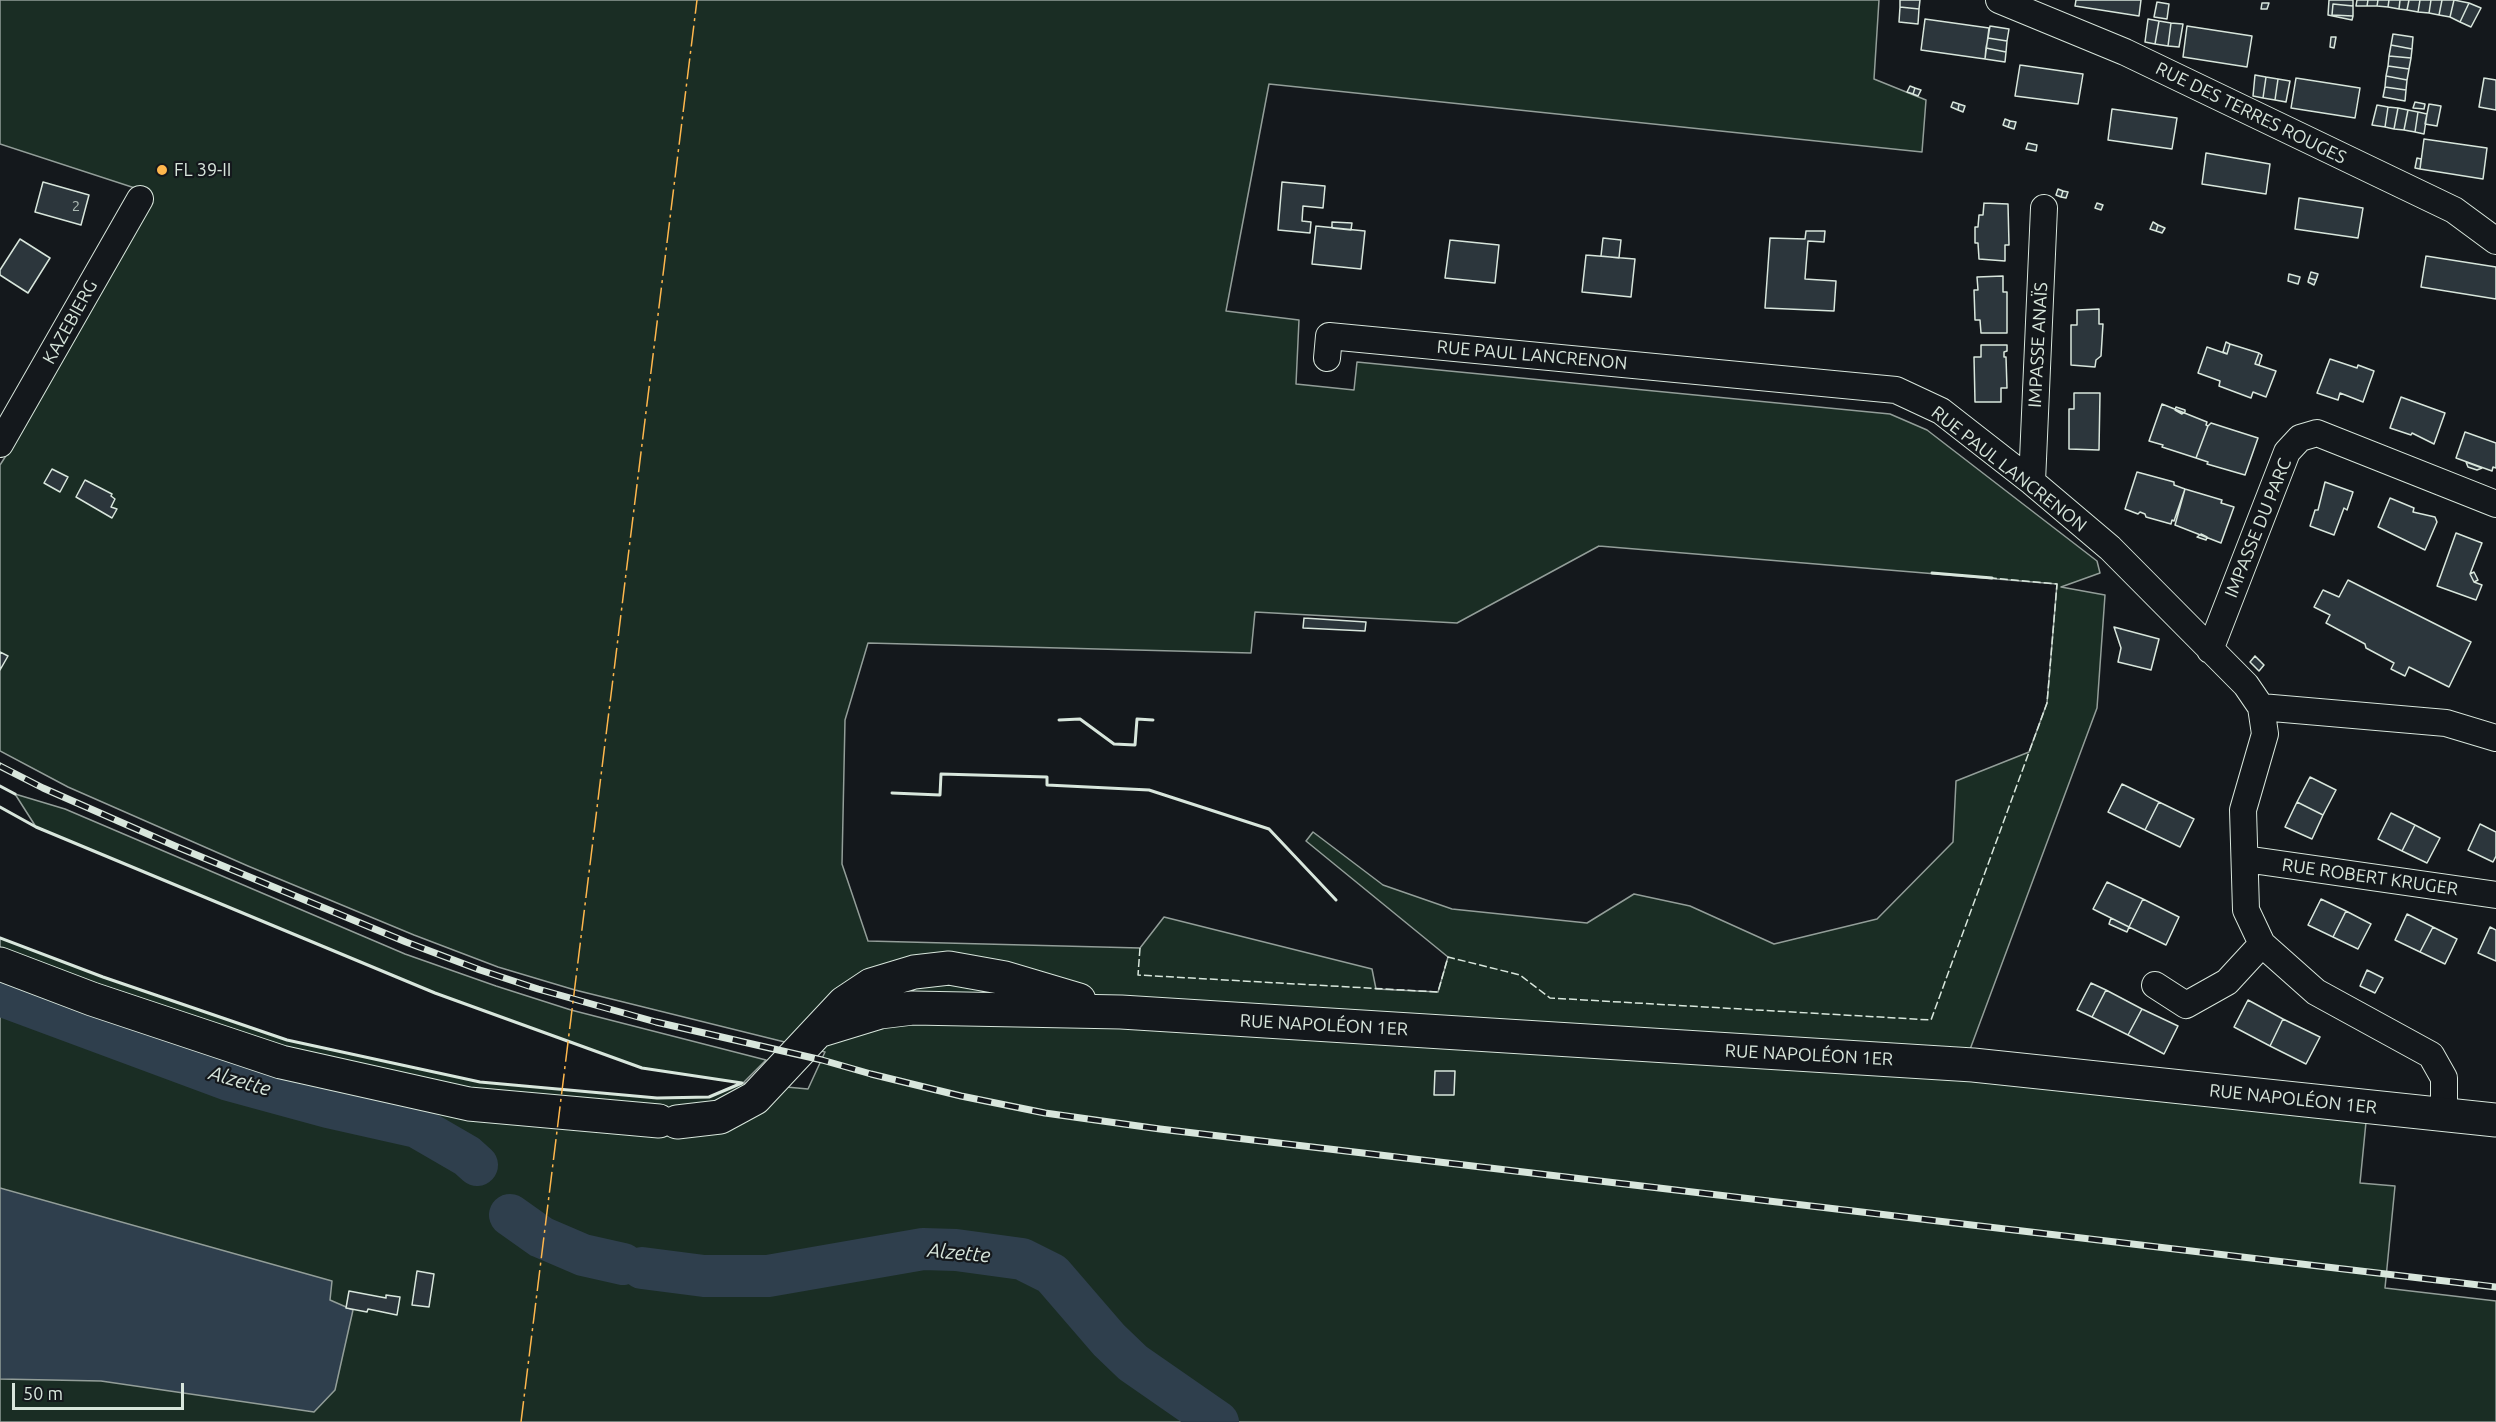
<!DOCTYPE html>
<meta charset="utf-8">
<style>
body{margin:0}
#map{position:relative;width:2496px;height:1422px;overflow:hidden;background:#14181c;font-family:Ubuntu,sans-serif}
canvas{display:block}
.scale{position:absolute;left:12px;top:1383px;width:172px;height:27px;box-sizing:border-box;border:3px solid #d8e6dc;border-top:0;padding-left:8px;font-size:18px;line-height:21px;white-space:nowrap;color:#d8e6dc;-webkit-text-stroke:4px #14181c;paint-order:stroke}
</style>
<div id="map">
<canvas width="2496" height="1422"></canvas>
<div class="scale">50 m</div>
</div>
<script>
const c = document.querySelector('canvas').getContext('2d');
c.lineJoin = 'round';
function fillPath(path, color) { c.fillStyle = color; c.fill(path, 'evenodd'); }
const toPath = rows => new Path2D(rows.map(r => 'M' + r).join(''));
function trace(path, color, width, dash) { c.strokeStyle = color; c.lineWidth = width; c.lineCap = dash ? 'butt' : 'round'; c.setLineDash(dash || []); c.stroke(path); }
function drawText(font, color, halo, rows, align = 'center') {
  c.font = font + ' Ubuntu,sans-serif'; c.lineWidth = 4.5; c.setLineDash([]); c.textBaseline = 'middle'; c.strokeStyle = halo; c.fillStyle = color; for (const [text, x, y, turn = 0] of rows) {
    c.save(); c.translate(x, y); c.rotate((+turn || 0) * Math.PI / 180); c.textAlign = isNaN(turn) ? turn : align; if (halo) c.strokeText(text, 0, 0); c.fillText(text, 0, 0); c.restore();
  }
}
const green = toPath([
 [0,0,1879,0,1874,79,1926,100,1922,152,1269,84,1226,311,1299,320,1296,384,1354,390,1357,362,1890,414,1927,430,2097,561,2100,573,2061,587,2105,595,2097,708,1959,1079,2366,1122,2360,1183,2395,1186,2385,1288,2496,1301,2496,1422,0,1422,0,938,103,977,287,1040,480,1082,657,1098,709,1097,741,1083,642,1068,435,993,36,827,15,794,65,809,405,954,496,986,571,1010,766,1060,743,1083,808,1089,825,1052,575,990,498,967,414,935,248,866,68,787,0,751,0,465,20,434,144,191,0,144,0,0],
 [1599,546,2057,584,2047,703,2029,752,1956,781,1953,842,1877,919,1774,944,1690,906,1634,894,1587,923,1452,909,1383,885,1313,832,1306,841,1448,957,1438,992,1376,989,1372,969,1164,917,1140,948,868,941,842,864,845,720,868,643,1251,653,1255,612,1457,623,1599,546],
 [914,973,913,1008,871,985,914,973]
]);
const water = toPath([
 [0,1188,332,1281,330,1300,353,1310,335,1390,314,1412,101,1381,0,1379,0,1188]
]);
const river = toPath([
 [0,995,229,1080,328,1107,417,1127,467,1156,477,1165],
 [510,1215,541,1237,583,1255,623,1264],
 [642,1268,704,1276,768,1276,923,1249,956,1250,1022,1259,1052,1274,1109,1340,1133,1363,1218,1422]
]);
const building = toPath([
 [1900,0,1920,0,1919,9,1900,7,1900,0],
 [2076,0,2141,0,2139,16,2075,6,2076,0],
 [2329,0,2353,0,2353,6,2333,4,2332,15,2353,16,2352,20,2328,15,2329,0],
 [2357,0,2368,0,2367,6,2356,6,2357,0],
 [2368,0,2378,0,2377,6,2367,6,2368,0],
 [2378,0,2389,0,2388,7,2377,6,2378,0],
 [2389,0,2400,0,2399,9,2388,7,2389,0],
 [2400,0,2409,0,2407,10,2399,9,2400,0],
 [2409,0,2420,0,2418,12,2407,10,2409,0],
 [2420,0,2431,0,2429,13,2418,12,2420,0],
 [2431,0,2442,0,2439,15,2429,13,2431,0],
 [2442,0,2454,0,2450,17,2439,15,2442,0],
 [2454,0,2469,3,2460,22,2450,17,2454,0],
 [2157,2,2169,4,2167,19,2154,17,2157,2],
 [2262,3,2269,3,2267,9,2261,9,2262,3],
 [2469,3,2481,8,2471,27,2460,22,2469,3],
 [2333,4,2353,6,2353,16,2332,15,2333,4],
 [1900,7,1919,9,1918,24,1899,22,1900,7],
 [1925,19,1989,28,1985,59,1921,50,1925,19],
 [2148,19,2159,21,2155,44,2145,42,2148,19],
 [2159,21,2171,23,2168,46,2155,44,2159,21],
 [2171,23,2183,24,2179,47,2168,46,2171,23],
 [1990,26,2009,29,2007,41,1988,38,1990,26],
 [2187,26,2252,36,2247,67,2183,57,2187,26],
 [2393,34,2413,37,2412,49,2391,45,2393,34],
 [2331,37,2336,37,2334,48,2330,47,2331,37],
 [1988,38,2007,41,2006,52,1986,48,1988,38],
 [2391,45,2412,49,2411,58,2389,56,2391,45],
 [1986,48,2006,52,2005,62,1985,59,1986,48],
 [2389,56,2411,58,2409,69,2388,66,2389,56],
 [2020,65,2083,74,2078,104,2015,96,2020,65],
 [2388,66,2409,69,2407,80,2386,76,2388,66],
 [2255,75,2266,77,2263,98,2253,96,2255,75],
 [2386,76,2407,80,2406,90,2385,87,2386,76],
 [2266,77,2278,79,2275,100,2263,98,2266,77],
 [2296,78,2360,88,2355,118,2291,108,2296,78],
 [2484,78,2496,80,2496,110,2479,107,2484,78],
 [2278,79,2290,81,2286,102,2275,100,2278,79],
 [1910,86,1915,88,1913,94,1907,92,1910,86],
 [2385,87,2406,90,2405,101,2383,97,2385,87],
 [1915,88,1921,90,1918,96,1913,94,1915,88],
 [1953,102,1959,104,1958,110,1951,107,1953,102],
 [2415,102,2425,104,2424,109,2413,108,2415,102],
 [1959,104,1965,106,1963,112,1958,110,1959,104],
 [2429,104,2441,106,2437,126,2425,124,2429,104],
 [2377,105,2388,107,2385,127,2372,125,2377,105],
 [2388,107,2398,108,2394,129,2385,127,2388,107],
 [2398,108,2408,110,2404,130,2394,129,2398,108],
 [2112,109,2177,118,2172,149,2108,140,2112,109],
 [2408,110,2418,112,2415,132,2404,130,2408,110],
 [2418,112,2427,114,2424,134,2415,132,2418,112],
 [2005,119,2010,121,2008,127,2003,125,2005,119],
 [2010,121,2016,122,2014,129,2008,127,2010,121],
 [2424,139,2487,148,2483,179,2420,169,2424,139],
 [2028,143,2037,145,2036,151,2026,149,2028,143],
 [2206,153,2270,164,2266,194,2202,184,2206,153],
 [2417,158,2421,159,2420,169,2415,168,2417,158],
 [43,182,89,195,81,225,35,212,43,182],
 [1282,182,1325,186,1323,208,1303,206,1302,221,1311,222,1310,233,1278,230,1282,182],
 [2058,189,2063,191,2061,197,2056,195,2058,189],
 [2063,191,2068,192,2066,198,2061,197,2063,191],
 [2299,198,2363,208,2358,238,2295,229,2299,198],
 [1984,203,2008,204,2009,245,2005,245,2005,261,1979,259,1978,243,1975,243,1975,227,1978,227,1979,215,1983,215,1984,203],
 [2097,203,2103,205,2101,210,2095,208,2097,203],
 [1332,222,1352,223,1351,230,1332,228,1332,222],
 [2153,222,2158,225,2156,231,2150,229,2153,222],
 [2158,225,2165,228,2162,233,2156,231,2158,225],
 [1316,226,1365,231,1361,269,1312,264,1316,226],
 [1806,231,1825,231,1824,242,1808,241,1805,279,1836,281,1834,311,1765,308,1770,238,1805,239,1806,231],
 [1603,238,1621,240,1619,258,1601,256,1603,238],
 [20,239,50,258,28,293,0,275,0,270,20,239],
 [1450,240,1499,245,1495,283,1445,278,1450,240],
 [1586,255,1635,259,1631,297,1582,292,1586,255],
 [2426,256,2496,267,2496,299,2421,287,2426,256],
 [2311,272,2318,274,2316,280,2309,278,2311,272],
 [2289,274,2300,277,2298,284,2288,281,2289,274],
 [2003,276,2003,292,2007,292,2007,333,1981,333,1980,320,1975,320,1974,290,1978,290,1977,277,2003,276],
 [2309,278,2316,280,2314,285,2308,282,2309,278],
 [2099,309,2099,324,2103,324,2101,356,2096,360,2095,367,2071,365,2071,325,2077,325,2077,310,2099,309],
 [2226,342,2230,344,2227,354,2223,352,2226,342],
 [2230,344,2259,353,2255,364,2276,371,2266,397,2253,392,2251,398,2219,386,2220,381,2198,373,2207,347,2227,354,2230,344],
 [1981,345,2007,345,2007,351,2004,352,2004,357,2006,357,2007,388,2001,388,2001,402,1975,402,1974,357,1981,357,1981,345],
 [2259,353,2262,355,2259,365,2255,364,2259,353],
 [2330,359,2357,368,2358,365,2374,371,2363,402,2340,393,2338,400,2317,393,2330,359],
 [2074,393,2100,393,2099,450,2069,449,2069,409,2074,409,2074,393],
 [2401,397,2445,413,2434,444,2412,433,2411,435,2390,428,2401,397],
 [2162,404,2207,422,2206,425,2208,426,2196,458,2162,447,2163,445,2149,441,2162,404],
 [2176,407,2185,410,2185,412,2182,414,2175,410,2176,407],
 [2211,423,2258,438,2245,475,2207,464,2208,462,2196,458,2208,426,2211,423],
 [2465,432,2496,443,2496,468,2493,467,2492,471,2456,458,2465,432],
 [2466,462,2482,468,2477,470,2468,467,2466,462],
 [52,469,68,477,60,492,44,483,52,469],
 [2137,472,2174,482,2174,485,2185,489,2174,521,2172,520,2171,524,2146,517,2145,514,2140,512,2138,514,2125,509,2137,472],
 [85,480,112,494,111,496,115,499,111,507,117,509,112,518,76,497,85,480],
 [2325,482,2353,492,2347,510,2344,508,2334,535,2310,526,2315,510,2318,510,2325,482],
 [2185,489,2222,500,2221,503,2234,507,2221,543,2175,525,2185,489],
 [2390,498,2414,508,2413,512,2435,517,2437,522,2425,550,2378,527,2390,498],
 [2456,533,2482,543,2470,574,2474,582,2482,585,2476,600,2437,586,2456,533],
 [2201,534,2207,537,2206,540,2197,537,2201,534],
 [2474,572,2478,580,2474,582,2470,574,2474,572],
 [2348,580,2471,642,2449,687,2409,667,2405,676,2391,669,2394,663,2366,648,2365,644,2326,623,2330,615,2314,607,2323,590,2339,597,2348,580],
 [1304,618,1366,622,1365,631,1303,628,1304,618],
 [2114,627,2159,639,2151,670,2118,662,2121,648,2114,627],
 [0,652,8,656,0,670,0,652],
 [2255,656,2264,665,2259,671,2250,662,2255,656],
 [2310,777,2336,790,2323,815,2297,802,2310,777],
 [2122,784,2159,802,2145,830,2108,812,2122,784],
 [2159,802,2194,819,2180,847,2145,830,2159,802],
 [2297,802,2323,815,2312,839,2285,827,2297,802],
 [2391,813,2415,825,2402,851,2378,839,2391,813],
 [2480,824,2496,832,2496,856,2493,862,2468,850,2480,824],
 [2415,825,2440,838,2427,863,2402,851,2415,825],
 [2107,882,2143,899,2129,927,2093,909,2107,882],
 [2143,899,2179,917,2166,945,2129,927,2143,899],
 [2321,899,2346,911,2333,937,2308,925,2321,899],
 [2346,911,2371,924,2358,949,2333,937,2346,911],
 [2407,914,2433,927,2420,952,2395,940,2407,914],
 [2111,918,2129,927,2127,932,2109,924,2111,918],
 [2433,927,2457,939,2445,964,2420,952,2433,927],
 [2490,927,2496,930,2496,961,2478,953,2490,927],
 [2367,970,2383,978,2375,993,2360,986,2367,970],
 [2091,983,2106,990,2092,1017,2077,1010,2091,983],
 [2106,990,2142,1009,2128,1035,2092,1017,2106,990],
 [2248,1000,2283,1019,2270,1046,2234,1027,2248,1000],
 [2142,1009,2178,1026,2164,1054,2128,1035,2142,1009],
 [2283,1019,2320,1037,2306,1064,2270,1046,2283,1019],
 [1435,1071,1455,1071,1454,1095,1434,1095,1435,1071],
 [417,1271,434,1274,429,1307,412,1305,417,1271],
 [349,1291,386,1298,386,1295,400,1297,397,1315,368,1309,367,1312,346,1308,349,1291]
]);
const minor = toPath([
 [1999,0,2125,52,2454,210,2496,241],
 [1327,358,1329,336,1896,390,1941,411,2032,482,2110,548,2246,685,2261,707,2265,734,2243,810,2246,910,2262,944,2316,992,2431,1055,2444,1078,2444,1115],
 [0,444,140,199],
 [2032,482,2044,208],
 [2210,650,2287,452,2300,438,2317,433,2496,504],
 [2261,707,2446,723,2496,738],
 [2245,859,2496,895],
 [2155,985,2186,1005,2227,982,2262,944]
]);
const major = toPath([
 [0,964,92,999,281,1062,469,1104,659,1121],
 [818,1031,880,1012,913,1008,1121,1012,1973,1065,2496,1120],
 [677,1122,720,1117,755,1098,844,1003,871,985,914,972,949,968,1005,978,1079,1000]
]);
const rail = toPath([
 [0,766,43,788,175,846,406,942,480,970,538,989,656,1022,822,1060,871,1074,961,1096,1045,1113,1160,1129,2496,1287]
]);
const fence = toPath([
 [1140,948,1138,975,1438,992,1448,957,1520,975,1550,998,1931,1020,2047,703,2057,584,1992,578]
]);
const wall = toPath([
 [1932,573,1992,578],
 [1059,720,1080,719,1114,744,1135,745,1137,719,1153,720],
 [0,786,15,794],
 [892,793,940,795,941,774,1047,777,1047,785,1149,790,1269,829,1336,900],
 [0,807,36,827,435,993,642,1068,742,1083],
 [0,938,103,977,287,1040,480,1082,657,1098,709,1097,742,1083]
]);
const power = toPath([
 [521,1422,697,0]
]);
const markers = [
 [162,170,6,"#ffb74d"]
];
const numberNames = [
 ["2",76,206]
];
const streetNames = [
 ["RUE DES TERRES ROUGES",2251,113,26],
 ["KAZEBIERG",70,322,-61],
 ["IMPASSE ANAÏS",2038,345,-87],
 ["RUE PAUL LANCRENON",1532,355,5],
 ["RUE PAUL LANCRENON",2009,469,38],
 ["IMPASSE DU PARC",2258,528,-68],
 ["RUE ROBERT KRUGER",2370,877,8],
 ["RUE NAPOLÉON 1ER",1324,1025,3],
 ["RUE NAPOLÉON 1ER",1809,1055,3],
 ["RUE NAPOLÉON 1ER",2293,1099,6]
];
const poiNames = [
 ["FL 39-II",174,170]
];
const waterNames = [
 ["Alzette",240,1081,16],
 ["Alzette",959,1253,5]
];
fillPath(green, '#1a2d24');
trace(green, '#939e99', 1.5);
fillPath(water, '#2f3f4d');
trace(water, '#939e99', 1.5);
trace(river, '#2f3f4d', 42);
fillPath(building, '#2c363c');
trace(building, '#d8e6dc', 1.5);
trace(minor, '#d8e6dc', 28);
trace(major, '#d8e6dc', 35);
trace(minor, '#14181c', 26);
trace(major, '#14181c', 33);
trace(rail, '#d8e6dc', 7);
trace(rail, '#14181c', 4.5, [14]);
trace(fence, '#d8e6dc', 1.5, [8, 3]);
trace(wall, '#d8e6dc', 3);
trace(power, '#ffb74d', 1.5, [21, 4.5, 3, 4.5]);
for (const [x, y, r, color] of markers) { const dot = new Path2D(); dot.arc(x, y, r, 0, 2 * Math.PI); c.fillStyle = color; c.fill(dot); trace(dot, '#14181c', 2); }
drawText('15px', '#adbab4', null, numberNames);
drawText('18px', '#d8e6dc', '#14181c', streetNames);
drawText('18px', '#d8e6dc', '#14181c', poiNames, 'left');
drawText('italic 20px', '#d8e6dc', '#14181c', waterNames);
</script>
